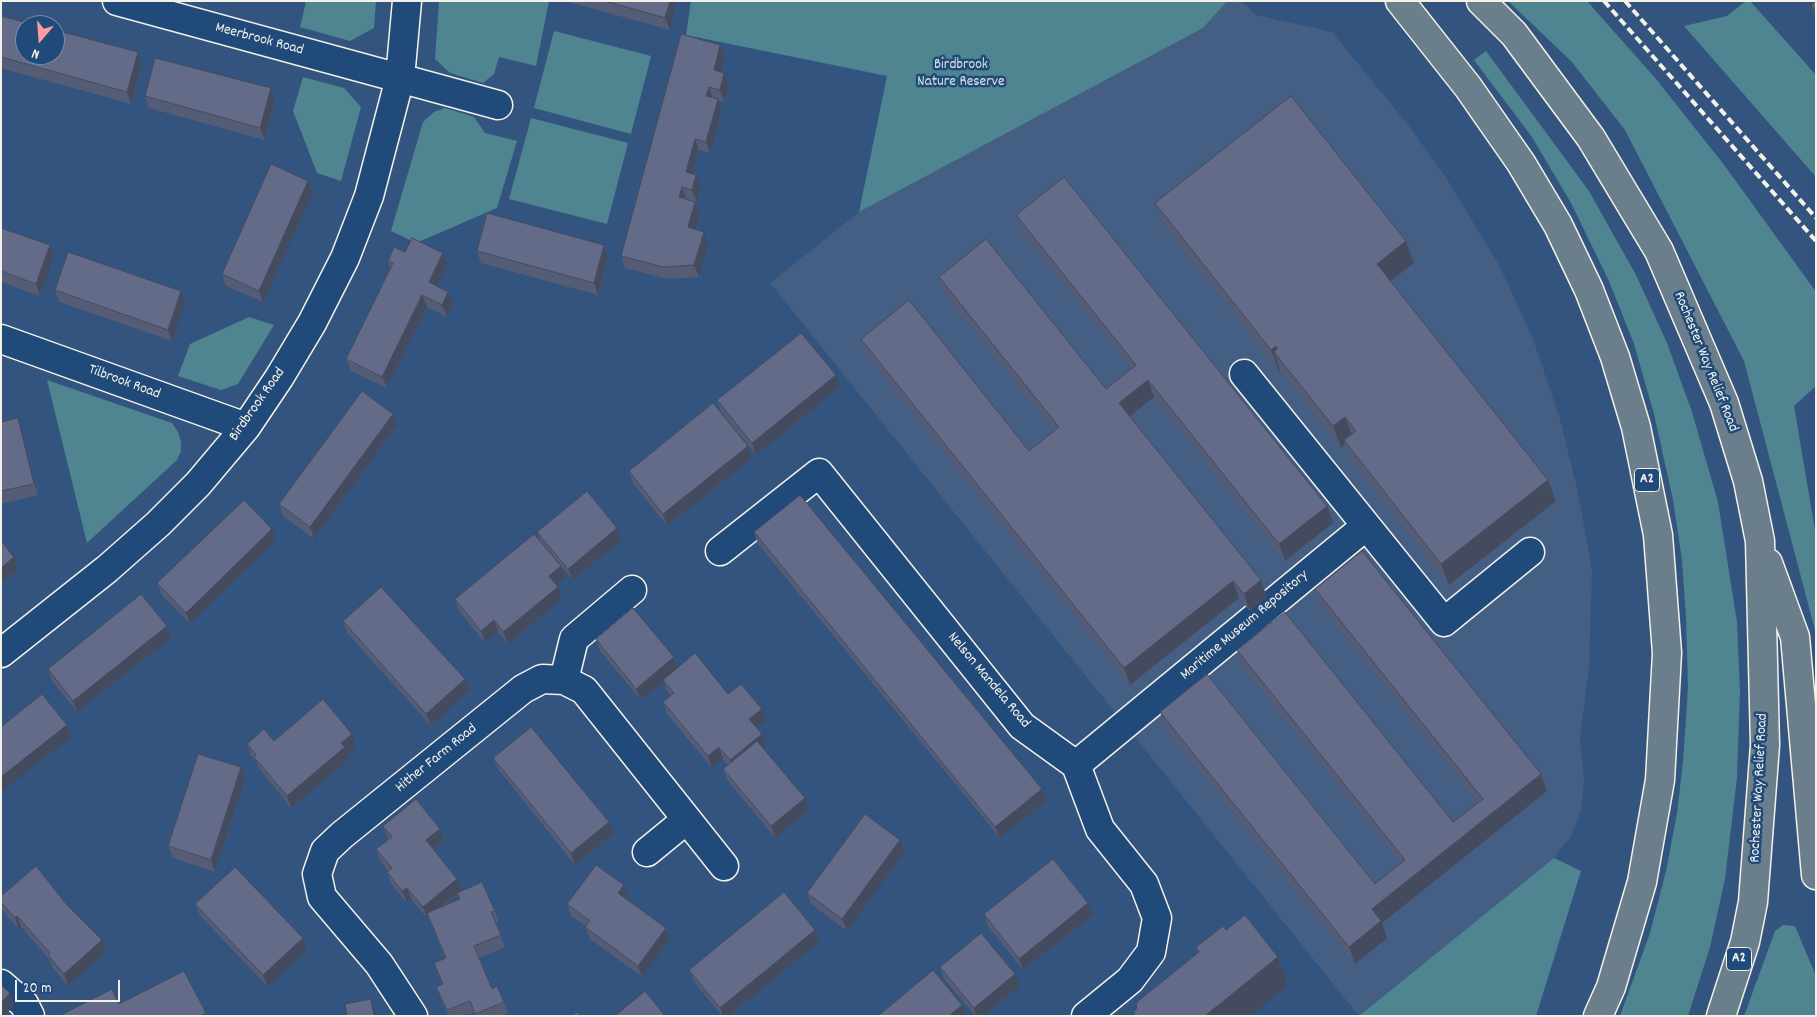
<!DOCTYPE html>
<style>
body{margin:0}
#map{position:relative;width:1817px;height:1017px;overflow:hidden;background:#33547e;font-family:Dekko,sans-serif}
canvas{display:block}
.frame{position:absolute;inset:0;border:2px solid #f4f1e8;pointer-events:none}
.north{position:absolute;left:15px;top:15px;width:50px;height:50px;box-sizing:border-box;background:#1f4a7a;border:1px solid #748da6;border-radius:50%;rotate:198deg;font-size:14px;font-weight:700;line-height:20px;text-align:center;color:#f4f1e8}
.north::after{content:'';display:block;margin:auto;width:18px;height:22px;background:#ff9aa2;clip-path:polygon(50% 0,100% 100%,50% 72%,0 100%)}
.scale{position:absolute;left:15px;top:980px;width:105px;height:22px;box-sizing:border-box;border:2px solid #f4f1e8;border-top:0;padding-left:6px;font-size:15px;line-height:18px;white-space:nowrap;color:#f4f1e8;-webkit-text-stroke:4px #1f4a7a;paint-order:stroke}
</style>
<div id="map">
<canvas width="1817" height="1017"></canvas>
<div class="frame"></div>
<div class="north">N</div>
<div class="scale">20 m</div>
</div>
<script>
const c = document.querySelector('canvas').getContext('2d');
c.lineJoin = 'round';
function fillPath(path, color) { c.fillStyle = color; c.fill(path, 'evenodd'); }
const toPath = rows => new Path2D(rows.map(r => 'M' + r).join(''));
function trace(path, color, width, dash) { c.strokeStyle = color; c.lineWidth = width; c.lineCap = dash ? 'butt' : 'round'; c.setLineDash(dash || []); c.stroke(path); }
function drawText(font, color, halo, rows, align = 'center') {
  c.font = font + ' Dekko,sans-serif'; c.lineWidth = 5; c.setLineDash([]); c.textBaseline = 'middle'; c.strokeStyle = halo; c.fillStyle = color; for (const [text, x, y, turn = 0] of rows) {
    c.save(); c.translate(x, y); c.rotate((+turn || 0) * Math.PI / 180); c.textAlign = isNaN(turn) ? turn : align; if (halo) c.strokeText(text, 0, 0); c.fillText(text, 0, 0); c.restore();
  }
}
const built = toPath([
 [1227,1,1241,1,1256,15,1332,32,1409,126,1445,176,1499,265,1533,339,1560,419,1578,492,1592,571,1589,667,1580,738,1584,778,1583,794,1581,810,1572,835,1554,858,1359,1016,770,283,859,212,1203,28]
]);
const green = toPath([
 [306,1,376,1,374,28,350,41,300,27],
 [439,1,549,1,536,66,499,57,494,74,483,83,450,73,435,59],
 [691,1,1227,1,1203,28,859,212,887,76,686,35],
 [1508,1,1587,1,1656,79,1725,166,1816,292,1816,386,1794,406,1816,536,1816,634,1744,361,1625,130,1571,61],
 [1746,1,1750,1,1816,75,1816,177,1684,26,1727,16],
 [554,31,651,56,631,134,534,108],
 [1486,51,1589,191,1636,275,1667,343,1692,412,1718,502,1737,622,1740,691,1737,777,1725,879,1710,947,1688,1016,1620,1016,1650,933,1666,871,1677,813,1683,762,1688,687,1686,618,1682,560,1673,500,1654,414,1634,344,1609,281,1571,203,1532,137,1474,60],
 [303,77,344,88,361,107,341,181,317,173,293,111],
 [445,108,474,117,485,133,517,141,497,208,416,243,391,231,423,122,434,112],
 [531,118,628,143,607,224,509,199],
 [249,317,274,325,238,384,221,390,178,376,190,344],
 [47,380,172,423,178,432,181,442,181,451,177,460,87,543],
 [1554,858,1581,871,1536,1016,1359,1016],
 [1783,925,1795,926,1816,976,1816,1016,1744,1016,1775,931]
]);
const minor = toPath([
 [117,1,498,105],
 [1,339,246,427],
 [1244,374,1444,622,1530,552],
 [720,551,819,473,1022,726,1076,765,1100,829,1144,884,1157,918,1151,952,1130,980,1086,1016],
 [1,653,107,569,158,524,198,484,246,427,279,378,312,323,345,258,369,196,400,78,407,1],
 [564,680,574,639,632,590],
 [1076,765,1366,526],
 [647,852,686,820],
 [1,984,24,1004,30,1016],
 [413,1016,379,964,322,897,317,874,325,851,342,835,523,689,542,679,564,680,584,690,724,866]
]);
const highway = toPath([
 [1400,1,1468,87,1521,163,1558,225,1589,290,1615,357,1636,427,1658,535,1667,653,1660,780,1642,882,1611,987,1598,1016],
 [1481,1,1514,34,1591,138,1659,251,1724,403,1748,481,1760,541,1765,745,1753,902,1745,942,1721,1016],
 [1768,563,1795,637,1816,875]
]);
const rail = toPath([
 [1604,1,1816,241],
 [1625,1,1816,218]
]);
const wall = toPath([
 [565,1,677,1,670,30],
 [1816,1,1816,18,1811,6],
 [1,16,138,52,142,64,131,104,1,68],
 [720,45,725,57,720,72,724,73,729,85,724,102,718,101,722,111,710,153,699,150,693,174,701,186,697,202,686,199,700,214,695,229,708,243,699,277,667,279,625,268,621,256],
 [271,88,275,100,265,140,149,108,145,96],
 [308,181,313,193,263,302,226,286,222,274],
 [1155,203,1414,263,1391,281,1548,480,1556,501,1449,585,1352,462,1345,444,1341,448,1282,373,1280,370,1279,371,1163,224],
 [1016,215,1327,506,1333,523,1285,561,1154,397,1130,416,1267,597,1250,611,1239,598,1130,685,867,356,861,339,1029,451,1054,431,945,294,939,277,1106,389,1132,369,1022,232],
 [1,228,54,257,40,296,1,282],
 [604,245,608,257,598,295,481,263,477,251],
 [405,252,447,265,437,286,453,304,447,317,427,307,387,388,351,371,346,359,390,269,388,261],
 [55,290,185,303,172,341,59,302],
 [840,387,756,455,721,412,717,400],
 [393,414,397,425,314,539,283,516,279,504],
 [1,422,22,430,38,495,1,504],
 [748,446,752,458,667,526,633,483,629,471],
 [537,532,622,540,573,580,561,566,565,578,556,585,562,599,508,644,498,632,485,643,459,611,455,599,541,543],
 [754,532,1046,801,1000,838,758,544],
 [276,540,190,624,162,595,157,583],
 [1315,589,1541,774,1547,791,1382,923,1387,938,1355,964,1166,729,1160,712,1375,884,1401,863,1243,667,1237,650,1453,822,1478,802,1321,606],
 [343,621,469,691,431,726,347,633],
 [167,626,171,638,77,712,52,681,48,669],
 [596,639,674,657,678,668,728,694,762,709,766,721,757,728,762,734,766,746,763,748,809,810,775,838,728,781,723,769,728,765,723,759,712,768,667,714,663,702,671,696,667,691,664,681,641,700,600,651],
 [352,734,356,746,348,753,350,759,291,808,259,768,256,761,251,756,247,744],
 [493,758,613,834,575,865,498,769],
 [241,767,245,779,215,872,173,858,168,846],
 [383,826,440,829,444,841,433,850,461,890,459,892,495,911,499,922,496,924,505,947,479,958,492,989,504,1002,508,1013,502,1016,475,1016,474,1013,466,1016,448,1016,436,987,442,984,434,963,445,958,428,917,427,918,411,899,407,903,391,884,387,872,388,871,380,861,376,849,388,839],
 [458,893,460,899,441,907],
 [900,840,905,852,847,931,811,904,807,893],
 [1,896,67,905,102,940,106,952,68,986,52,967,49,959,21,927,19,930,3,911,1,907],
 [628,897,627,899,666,928,670,939,642,977,590,939,585,927,586,926,571,916,567,904],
 [195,904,303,938,307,950,268,987,200,916],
 [984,914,1093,915,1023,970,988,926],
 [820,941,729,1016,722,1016,694,982,689,970],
 [940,967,1015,974,1020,986,983,1016,975,1016,944,979]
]);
const shadedWall = toPath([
 [670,1,677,1,670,30,665,18],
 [1807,1,1814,1,1809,6],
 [720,45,725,57,718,82,714,70],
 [138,52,142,64,131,104,127,92],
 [724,73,729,85,724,102,720,90],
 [709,87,713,99,706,96],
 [271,88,275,100,265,140,260,128],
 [718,99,722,111,710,153,706,142],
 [695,139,699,150,690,184,686,172],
 [696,175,701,186,697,202,692,190],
 [308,181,313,193,263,302,259,291],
 [682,187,686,199,679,197],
 [695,202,700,214,692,239,688,227],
 [704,232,708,243,699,277,694,265],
 [1406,241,1414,263,1385,285,1377,264],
 [50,245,54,257,40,296,36,284],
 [604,245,608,257,598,295,594,283],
 [443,253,447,265,433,294,429,282],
 [181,291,185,303,172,341,168,330],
 [448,292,453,304,447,317,442,305],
 [422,295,427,307,387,388,382,377],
 [1276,346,1281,362,1274,352,1280,370,1279,371,1271,350],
 [836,375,840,387,756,455,752,443],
 [1148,380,1154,397,1125,420,1119,403],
 [393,414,397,425,314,539,310,527],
 [1345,417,1353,438,1344,440,1345,444,1341,448,1333,426],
 [18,418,22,430,38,495,34,484],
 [748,446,752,458,667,526,663,514],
 [1548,480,1556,501,1449,585,1441,564],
 [1327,506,1333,523,1285,561,1279,544],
 [617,528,622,540,573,580,568,569],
 [272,529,276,540,190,624,186,613],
 [14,557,19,569,1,583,1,568],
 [561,566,565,578,553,588,549,576],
 [1261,580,1267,597,1250,611,1244,594],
 [1233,581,1239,598,1130,685,1124,668],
 [558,587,562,599,508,644,503,632],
 [494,620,498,632,485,643,481,631],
 [167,626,171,638,77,712,73,701],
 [674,657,678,669,663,680,664,681,641,700,636,689],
 [465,679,469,691,431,726,426,714],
 [762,709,766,721,754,731,749,719],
 [67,725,71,737,1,792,1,777],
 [352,734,356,746,348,753,350,759,291,808,287,796,341,743],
 [762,734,766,746,734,772,730,760],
 [719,747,723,759,712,768,708,756],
 [241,767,245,779,215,872,211,860],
 [1541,774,1547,791,1382,923,1387,938,1355,964,1349,947,1372,909],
 [1042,789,1046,801,1000,838,995,827],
 [805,798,809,810,775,838,771,826],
 [609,822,613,834,575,865,571,853],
 [440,829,444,841,430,852,426,840],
 [900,840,905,852,847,931,842,919],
 [457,879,461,890,427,918,423,907],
 [624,885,628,897,623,905,618,893],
 [407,888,411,899,407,903,402,891],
 [1088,903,1093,915,1023,970,1019,959],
 [17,916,21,927,19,930,15,918],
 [666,928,670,939,642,977,638,966],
 [815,930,820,941,729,1016,723,1016,720,1008],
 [303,938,307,950,268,987,263,975],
 [102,940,106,952,68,986,64,974],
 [1278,957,1288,985,1250,1016,1205,1016],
 [1015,974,1020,986,983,1016,976,1016,974,1008],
 [10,993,14,1005,5,1016,1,1016,1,1003],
 [371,999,375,1011,376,1016,374,1016],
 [962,1005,966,1016,949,1016]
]);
const building = toPath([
 [605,1,670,1,665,18,605,1],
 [1816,1,1816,10,1811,6,1816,1],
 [1,16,36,25,25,25,25,55,55,55,55,30,138,52,127,92,1,57,1,16],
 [681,34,720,45,714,70,724,73,720,90,709,87,706,96,718,99,706,142,695,139,686,172,696,175,692,190,682,187,679,197,695,202,688,227,704,232,694,265,663,267,621,256,681,34],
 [155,58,271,88,260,128,145,96,155,58],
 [1291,96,1406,241,1377,264,1548,480,1441,564,1344,440,1356,431,1345,417,1333,426,1274,352,1278,348,1276,346,1271,350,1155,203,1291,96],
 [271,164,308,181,259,291,222,274,271,164],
 [1064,177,1327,506,1279,544,1148,380,1119,403,1261,580,1244,594,1233,581,1124,668,861,339,909,300,1029,451,1059,427,939,277,986,239,1106,389,1136,365,1016,215,1064,177],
 [487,213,604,245,594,283,477,251,487,213],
 [1,228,50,245,36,284,1,271,1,228],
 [412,238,443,253,429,282,448,292,442,305,422,295,382,377,346,359,393,263,388,261,394,247,405,252,412,238],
 [68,252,181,291,168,330,55,290,68,252],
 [801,333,836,375,752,443,717,400,801,333],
 [362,391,393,414,310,527,279,504,362,391],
 [713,403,748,446,663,514,629,471,713,403],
 [18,418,34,484,1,491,1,422,18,418],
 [587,491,617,528,568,569,537,532,587,491],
 [800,495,1042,789,995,827,754,532,800,495],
 [244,500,272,529,186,613,157,583,244,500],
 [534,534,561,566,549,576,558,587,503,632,494,620,481,631,455,599,534,534],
 [1,541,14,557,1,568,1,541],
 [1362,551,1541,774,1372,909,1381,921,1349,947,1160,712,1207,674,1375,884,1405,860,1237,650,1285,612,1453,822,1483,799,1315,589,1362,551],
 [381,587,465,679,426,714,343,621,381,587],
 [141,594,167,626,73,701,48,669,141,594],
 [633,608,674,657,636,689,596,639,633,608],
 [695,653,728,694,741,684,762,709,749,719,762,734,730,760,719,747,708,756,663,702,674,693,663,680,695,653],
 [42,694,67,725,1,777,1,727,42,694],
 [323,699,352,734,341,743,345,747,287,796,254,757,256,755,247,744,264,729,274,741,323,699],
 [531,727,609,822,571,853,493,758,531,727],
 [757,741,805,798,771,826,723,769,757,741],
 [198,754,241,767,211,860,168,846,198,754],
 [416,799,440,829,426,840,457,879,423,907,407,888,402,891,387,872,392,868,376,849,392,837,383,826,416,799],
 [865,814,900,840,842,919,807,893,865,814],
 [1053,859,1088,903,1019,959,984,914,1053,859],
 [596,865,624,885,618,893,666,928,638,966,585,927,590,921,567,904,596,865],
 [36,866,67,905,102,940,64,974,48,955,50,953,17,916,15,918,1,902,1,896,36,866],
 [235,867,303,938,263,975,195,904,235,867],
 [482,882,495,911,491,912,501,935,474,946,492,989,497,986,504,1002,475,1014,470,1001,447,1010,436,987,443,984,434,963,446,958,427,913,460,899,457,893,482,882],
 [784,892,815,930,720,1008,689,970,784,892],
 [1245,915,1278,957,1205,1016,1134,1016,1134,1010,1136,1010,1137,1002,1199,952,1196,947,1223,926,1226,930,1245,915],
 [981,933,1015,974,974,1008,940,967,981,933],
 [933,970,962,1005,949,1016,878,1016,933,970],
 [184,971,206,1013,200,1016,59,1016,112,989,119,1004,184,971],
 [1,985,10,993,1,1003,1,985],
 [645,991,665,1016,615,1016,645,991],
 [371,999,374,1016,347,1016,345,1004,371,999],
 [577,1012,580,1016,572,1016,577,1012]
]);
const shields = [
 [1647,480,25],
 [1739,959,25]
];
const shieldNames = [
 ["A2",1647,480],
 ["A2",1739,959]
];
const streetNames = [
 ["Meerbrook Road",259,40,15],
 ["Rochester Way Relief Road",1705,362,68],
 ["Tilbrook Road",124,383,20],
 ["Birdbrook Road",258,405,-55],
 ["Maritime Museum Repository",1245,626,-40],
 ["Nelson Mandela Road",988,681,50],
 ["Hither Farm Road",437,759,-39],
 ["Rochester Way Relief Road",1760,788,-87]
];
const parkNames = [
 ["Birdbrook",961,66],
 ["Nature Reserve",961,83]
];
fillPath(built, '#455e83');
fillPath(green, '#4f8491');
trace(minor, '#f4f1e8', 31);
trace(highway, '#f4f1e8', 31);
trace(minor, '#1f4a7a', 28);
trace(highway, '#6b7e8b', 28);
trace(rail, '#f4f1e8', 4, [8, 4]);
fillPath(wall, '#555c75');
fillPath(shadedWall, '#454b5f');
fillPath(building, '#636b88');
trace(building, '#454b5f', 1);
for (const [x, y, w] of shields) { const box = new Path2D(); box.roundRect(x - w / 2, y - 11.5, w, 23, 4); c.fillStyle = '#1f4a7a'; c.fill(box); trace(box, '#f4f1e8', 1); }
drawText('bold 14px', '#f4f1e8', null, shieldNames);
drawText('15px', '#f4f1e8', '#1f4a7a', streetNames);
drawText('15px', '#dbe1db', '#1f4a7a', parkNames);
</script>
